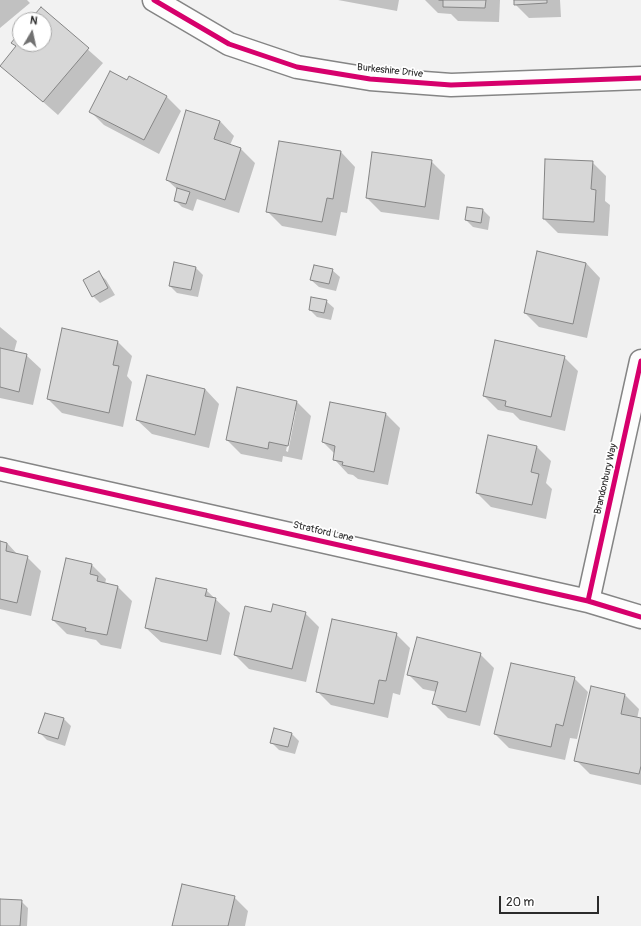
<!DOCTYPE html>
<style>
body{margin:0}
#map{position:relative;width:641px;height:926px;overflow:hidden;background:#f2f2f2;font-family:Pangolin,sans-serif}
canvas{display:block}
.north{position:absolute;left:12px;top:12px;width:40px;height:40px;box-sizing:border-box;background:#fff;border:1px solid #aaa;border-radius:50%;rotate:9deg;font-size:11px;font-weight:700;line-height:16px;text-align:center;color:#2b2b2b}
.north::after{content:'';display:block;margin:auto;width:14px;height:18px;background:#717171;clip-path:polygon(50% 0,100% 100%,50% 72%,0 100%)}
.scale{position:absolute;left:499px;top:896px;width:100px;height:18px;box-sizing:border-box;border:2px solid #2b2b2b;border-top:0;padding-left:5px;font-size:12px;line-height:14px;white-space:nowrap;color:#2b2b2b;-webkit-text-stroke:3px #fff;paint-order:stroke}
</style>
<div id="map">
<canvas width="641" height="926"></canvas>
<div class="north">N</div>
<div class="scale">20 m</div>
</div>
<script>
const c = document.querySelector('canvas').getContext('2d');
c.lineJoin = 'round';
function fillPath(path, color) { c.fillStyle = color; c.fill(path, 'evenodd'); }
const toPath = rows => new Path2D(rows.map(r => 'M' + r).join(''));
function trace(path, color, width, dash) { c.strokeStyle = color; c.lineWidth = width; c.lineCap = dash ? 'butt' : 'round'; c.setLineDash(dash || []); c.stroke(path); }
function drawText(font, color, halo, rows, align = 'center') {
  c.font = font + ' Pangolin,sans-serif'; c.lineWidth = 3.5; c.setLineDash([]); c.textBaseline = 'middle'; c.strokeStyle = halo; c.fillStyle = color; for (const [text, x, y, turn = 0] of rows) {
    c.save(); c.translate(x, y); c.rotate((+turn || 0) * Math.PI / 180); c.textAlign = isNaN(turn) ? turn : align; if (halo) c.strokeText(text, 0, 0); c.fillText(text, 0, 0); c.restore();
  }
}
const shadow = toPath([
 [0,0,27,0,30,3,0,28],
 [338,0,399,0,397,11],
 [425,0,500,0,499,22,458,21,451,14,438,13],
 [515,0,560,0,561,17,529,18,515,4],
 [42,9,103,63,58,115,1,65,17,47,13,43,20,34,20,44,44,44,44,20,32,20],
 [130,77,167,97,181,111,159,154,104,125,90,111,127,81],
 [220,121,234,136,230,145,241,149,255,163,239,213,197,199,193,211,182,207,175,200,178,190,167,180],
 [341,152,355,167,347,213,341,212,336,236,282,226,267,211],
 [431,161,445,175,439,220,381,212,367,198],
 [592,162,606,176,605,201,610,205,608,236,558,233,544,219],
 [483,210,490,217,488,230,473,227,466,220],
 [538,253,586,263,600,278,587,338,539,327,525,313],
 [196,268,203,275,198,297,177,293,170,286],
 [332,270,340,277,336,291,319,287,311,280],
 [99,273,106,280,115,295,100,303,93,296],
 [326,301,334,308,331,320,317,317,310,310],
 [0,327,17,341,14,352,26,355,41,369,33,405,0,398],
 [117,341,132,356,127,376,132,382,123,427,62,413,48,399],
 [564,357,578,371,565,431,520,420,513,413,498,410,484,396],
 [205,389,219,404,209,448,152,434,137,420],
 [297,402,311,416,302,460,283,456,282,462,241,454,227,440],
 [294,411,296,411,288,452,286,451],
 [386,414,400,428,388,485,358,479,353,475,348,474,334,459,335,454,323,442],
 [537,447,551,461,546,483,552,489,546,519,491,507,477,493],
 [0,542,7,543,18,555,27,557,41,571,31,616,0,609],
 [67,559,92,565,106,579,105,584,118,587,132,601,121,649,101,645,96,640,67,634,53,620],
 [206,590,230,613,221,655,161,642,146,628],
 [272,613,305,613,319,627,306,682,249,669,235,655],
 [396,634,410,648,400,695,393,693,388,718,331,705,317,691],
 [480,654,494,668,480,726,448,718,434,704,437,692,423,689,408,674],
 [574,678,588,692,577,739,570,738,565,760,509,748,495,734],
 [592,688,625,695,639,709,637,719,641,719,641,785,590,774,576,760],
 [64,719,71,726,65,746,47,740,40,733],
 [292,734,299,741,295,754,279,750,271,742],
 [234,897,248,911,245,926,173,926],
 [0,900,21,901,28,908,27,926,0,926]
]);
const building = toPath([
 [439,0,486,0,485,8,443,7,443,0,439,0],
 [514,0,547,0,547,3,514,5,514,0],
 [41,7,89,48,43,102,0,66,16,46,11,43,20,32,20,44,44,44,44,20,30,20,41,7],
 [110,71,127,80,129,76,167,96,144,140,89,112,110,71],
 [186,110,220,121,214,139,241,148,225,200,166,180,186,110],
 [279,141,341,151,333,199,327,198,322,222,266,212,279,141],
 [372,152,432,160,425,207,366,198,372,152],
 [545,159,593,161,591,189,596,190,594,222,543,219,545,159],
 [177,188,190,192,186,204,174,201,177,188],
 [467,207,483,209,481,223,465,220,467,207],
 [537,251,586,263,573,324,524,313,537,251],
 [174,262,196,267,191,290,169,286,174,262],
 [314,265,333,269,329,284,310,280,314,265],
 [99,271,108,288,92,297,83,280,99,271],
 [311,297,327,300,324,313,309,310,311,297],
 [62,328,118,341,113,365,119,366,109,413,47,399,62,328],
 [495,340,565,356,551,417,505,406,506,401,483,396,495,340],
 [0,348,27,354,19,392,0,387,0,348],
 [147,375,205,389,195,435,136,420,147,375],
 [237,387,297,401,288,446,269,442,268,449,226,440,237,387],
 [330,402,386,413,374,472,342,465,343,462,333,460,335,446,322,442,330,402],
 [488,435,537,446,531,472,539,474,532,505,476,493,488,435],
 [0,541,7,543,6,551,28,556,17,603,0,599,0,541],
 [66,558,92,564,90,574,98,576,97,581,118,586,107,635,85,631,86,628,52,620,66,558],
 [156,578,207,589,205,596,216,598,207,641,145,628,156,578],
 [273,604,306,612,292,669,234,655,245,606,271,612,273,604],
 [332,619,397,633,386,681,379,680,374,704,316,692,332,619],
 [417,637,481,653,466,712,432,704,438,682,407,675,417,637],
 [511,663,575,677,563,726,556,724,551,747,494,734,511,663],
 [591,686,625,694,621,714,641,718,641,766,639,774,574,761,591,686],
 [45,713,64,718,58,739,38,733,45,713],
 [274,728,292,733,288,747,270,743,274,728],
 [182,884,235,896,228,926,172,926,182,884],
 [0,899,22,900,20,926,0,926,0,899]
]);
const minor = toPath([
 [154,0,229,44,297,67,370,79,451,85,641,78],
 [0,469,588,601,641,617],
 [588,601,641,361]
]);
const cycleway = toPath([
 [154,0,229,44,297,67,370,79,451,85,641,78],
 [0,469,588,601,641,617],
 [588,601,641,361]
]);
const streetNames = [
 ["Burkeshire Drive",390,71,6],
 ["Brandonbury Way",606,479,-77],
 ["Stratford Lane",323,532,13]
];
fillPath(shadow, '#0003');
fillPath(building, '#d7d7d7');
trace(building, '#858585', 1);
trace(minor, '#858585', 25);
trace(minor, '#fdfdfd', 22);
trace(cycleway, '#d6006c', 5);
drawText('10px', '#2b2b2b', '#fff', streetNames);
</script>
